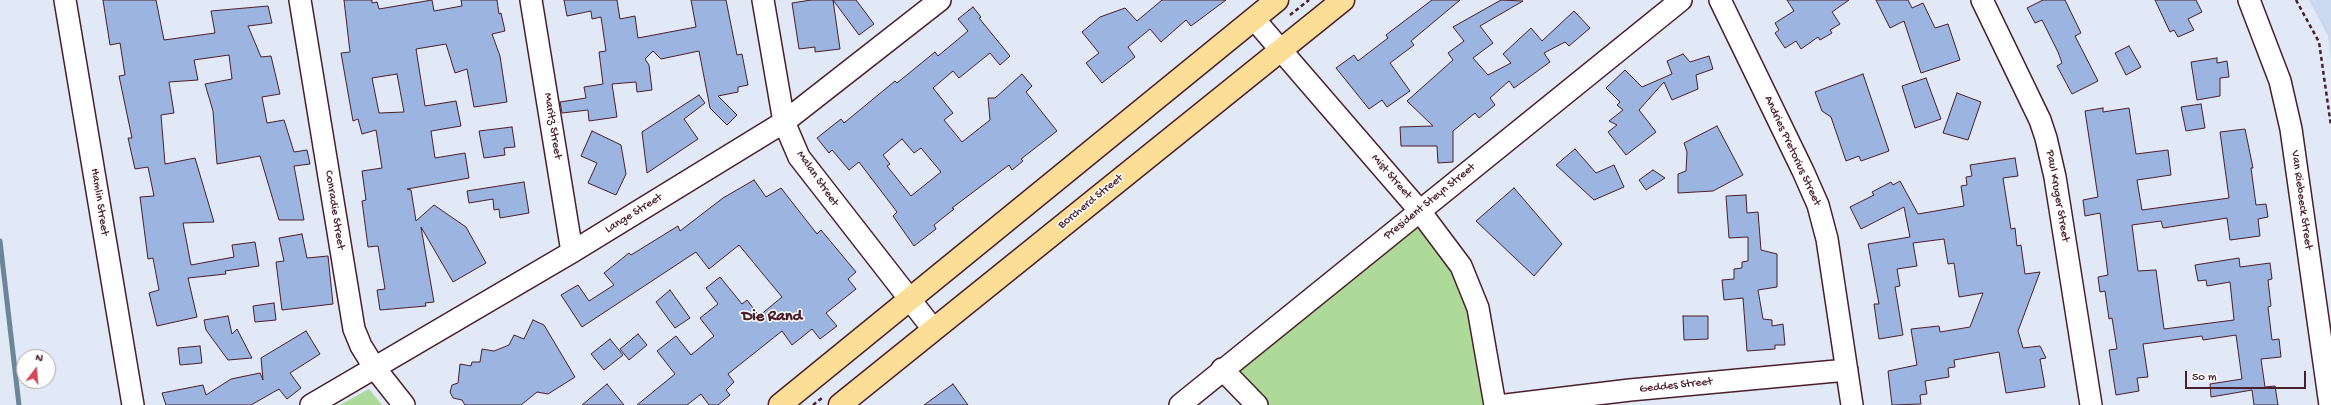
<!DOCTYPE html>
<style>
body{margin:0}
#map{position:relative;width:2331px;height:405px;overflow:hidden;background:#e1e8f6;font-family:"Gochi Hand",sans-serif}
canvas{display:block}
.north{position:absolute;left:16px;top:349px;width:40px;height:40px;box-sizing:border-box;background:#fff;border:1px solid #b7a5aa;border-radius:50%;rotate:16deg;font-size:11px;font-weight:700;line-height:16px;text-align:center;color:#4a1f2b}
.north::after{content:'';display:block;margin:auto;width:14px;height:18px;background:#d1495b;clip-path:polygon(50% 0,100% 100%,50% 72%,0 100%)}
.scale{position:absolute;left:2185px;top:371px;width:121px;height:18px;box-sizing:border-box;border:2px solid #4a1f2b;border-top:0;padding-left:5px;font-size:12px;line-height:14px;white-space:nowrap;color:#4a1f2b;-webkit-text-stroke:3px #fff;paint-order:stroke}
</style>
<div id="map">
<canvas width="2331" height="405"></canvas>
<div class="north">N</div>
<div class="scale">50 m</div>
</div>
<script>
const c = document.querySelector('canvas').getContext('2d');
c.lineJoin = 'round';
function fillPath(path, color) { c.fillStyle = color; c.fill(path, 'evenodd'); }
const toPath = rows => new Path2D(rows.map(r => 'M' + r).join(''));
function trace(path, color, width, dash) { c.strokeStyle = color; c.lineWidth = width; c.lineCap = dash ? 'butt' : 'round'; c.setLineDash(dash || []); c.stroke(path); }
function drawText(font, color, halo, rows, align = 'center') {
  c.font = font + ' "Gochi Hand",sans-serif'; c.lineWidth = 3; c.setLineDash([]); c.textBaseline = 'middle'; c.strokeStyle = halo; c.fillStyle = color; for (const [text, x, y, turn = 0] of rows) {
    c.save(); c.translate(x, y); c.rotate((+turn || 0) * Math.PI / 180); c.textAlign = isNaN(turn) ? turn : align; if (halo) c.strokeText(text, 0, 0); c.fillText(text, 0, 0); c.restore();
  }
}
const built = toPath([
 [2309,0,2331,0,2331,59,2328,36]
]);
const green = toPath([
 [1416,216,1472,300,1489,405,1256,405,1228,368],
 [369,389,382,405,340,405]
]);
const stream = toPath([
 [0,241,19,405]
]);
const building = toPath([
 [103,0,156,0,164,40,215,33,211,11,268,6,272,23,248,26,261,57,271,56,280,94,262,97,267,123,284,120,294,152,307,150,310,164,294,166,304,220,279,220,260,156,217,164,213,111,205,84,232,79,229,55,194,60,198,80,169,82,174,113,161,115,165,164,195,158,214,222,183,223,191,265,234,257,232,245,255,242,259,266,225,271,226,274,188,278,197,317,157,326,149,293,159,290,153,258,148,259,140,197,154,196,148,167,135,169,128,138,132,138,119,76,125,75,120,43,110,45,103,0],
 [344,0,372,0,372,3,377,2,379,9,432,0,434,11,462,6,461,0,497,0,499,14,501,13,505,31,492,34,500,56,507,102,474,107,467,69,455,73,446,44,416,49,425,106,456,101,461,126,431,131,435,158,465,153,469,178,407,189,411,190,416,221,434,205,466,227,486,263,453,282,421,227,434,302,425,303,426,306,380,310,377,290,385,289,378,246,368,247,362,201,366,200,362,171,382,168,376,130,362,134,358,119,353,121,341,53,350,52,344,0],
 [397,74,404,112,379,113,372,78,397,74],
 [564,0,617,0,620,19,635,16,638,38,696,27,691,0,726,0,737,55,742,54,748,85,738,87,738,92,718,96,737,115,727,125,710,108,699,51,661,59,653,51,645,59,649,65,652,90,637,92,636,82,612,84,617,117,589,121,588,110,562,113,560,102,586,98,584,87,603,84,599,52,606,51,601,17,592,19,591,11,567,16,564,0],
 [811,0,833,0,840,49,815,52,815,47,799,49,792,3,811,0],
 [833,0,856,0,874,24,859,35,833,0],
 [1162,0,1226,0,1191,26,1186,20,1161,42,1150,29,1128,47,1135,57,1102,83,1086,63,1099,53,1082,32,1100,17,1125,8,1137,21,1162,0],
 [1432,0,1460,0,1411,41,1414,45,1390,63,1410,91,1387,107,1382,100,1369,109,1336,68,1354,55,1358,61,1388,38,1386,35,1432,0],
 [1501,0,1523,1,1480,26,1493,43,1473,58,1488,75,1511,63,1503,54,1531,28,1542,41,1574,11,1590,28,1569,46,1565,42,1544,53,1550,62,1514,88,1509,81,1490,98,1495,105,1479,118,1475,113,1453,131,1453,162,1438,163,1437,146,1401,146,1400,127,1433,126,1407,101,1453,60,1448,53,1464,41,1453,27,1501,0],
 [1787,0,1849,0,1832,12,1840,24,1830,30,1832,33,1820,40,1818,37,1801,49,1796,41,1785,48,1775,33,1779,30,1775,23,1794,11,1787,0],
 [1876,0,1908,0,1912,8,1923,3,1935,28,1948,24,1960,60,1921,73,1904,21,1890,28,1876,0],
 [2043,0,2065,0,2081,33,2075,36,2098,81,2072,94,2057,66,2062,63,2058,52,2042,20,2035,23,2027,8,2043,0],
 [2155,0,2196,0,2202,12,2188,19,2194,30,2178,37,2174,30,2170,32,2155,0],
 [973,7,981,17,979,18,1010,56,1000,65,990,53,959,78,953,71,933,88,953,113,944,120,962,142,990,120,988,98,995,98,1022,74,1032,86,1026,92,1057,131,1021,159,1023,161,1012,170,1009,165,952,208,954,209,934,225,936,229,914,246,893,216,897,212,859,162,849,170,832,150,829,153,817,138,841,119,844,123,895,81,897,83,935,52,938,56,968,31,958,19,973,7],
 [902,139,914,153,921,148,941,172,911,196,887,166,890,164,883,155,902,139],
 [2129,46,2141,67,2126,75,2115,53,2129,46],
 [1683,54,1690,62,1709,56,1713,69,1696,75,1698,89,1672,100,1664,82,1639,110,1656,132,1626,155,1608,132,1617,125,1609,121,1623,110,1617,105,1620,102,1606,88,1625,70,1642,87,1672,74,1667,61,1683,54],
 [2217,58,2217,63,2227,61,2229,77,2220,78,2220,96,2197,100,2191,62,2217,58],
 [1863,74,1889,151,1861,161,1859,156,1846,161,1831,117,1822,111,1815,92,1863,74],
 [1926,78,1941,119,1915,128,1902,86,1926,78],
 [1957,93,1981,102,1968,140,1943,133,1957,93],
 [699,95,705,103,684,119,698,139,647,173,642,132,699,95],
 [2201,104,2205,128,2186,131,2181,107,2201,104],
 [2103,108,2103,112,2129,108,2136,154,2168,150,2171,175,2137,180,2142,210,2229,198,2220,132,2245,129,2253,168,2251,168,2256,205,2266,204,2268,217,2258,219,2260,236,2230,240,2227,218,2163,228,2161,221,2132,225,2138,271,2156,270,2164,329,2234,320,2230,282,2207,286,2206,280,2198,281,2195,265,2239,258,2240,267,2270,263,2272,279,2268,280,2271,306,2268,307,2272,340,2279,339,2281,357,2261,359,2265,387,2275,386,2278,405,2254,405,2252,390,2211,397,2210,384,2242,379,2236,335,2203,340,2202,336,2143,344,2148,377,2137,378,2139,391,2116,395,2109,350,2117,349,2112,318,2109,319,2105,291,2100,292,2098,277,2108,275,2100,213,2085,216,2083,200,2098,197,2085,111,2103,108],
 [1717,126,1743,175,1713,191,1678,193,1678,174,1686,171,1687,152,1684,143,1717,126],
 [512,127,515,147,504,148,505,155,484,158,479,131,512,127],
 [592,131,621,145,626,174,616,195,588,183,597,163,581,156,592,131],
 [1575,149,1596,173,1614,165,1624,187,1594,200,1556,165,1575,149],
 [2015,158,2018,176,2003,178,2011,229,2015,228,2017,246,2021,245,2025,274,2040,272,2018,331,2023,348,2040,346,2046,358,2040,359,2045,387,2006,393,1999,352,1954,360,1955,367,1948,368,1949,377,1925,381,1927,394,1920,395,1921,404,1892,405,1888,371,1917,365,1911,329,1939,326,1940,332,1970,327,1983,293,1959,297,1954,263,1948,264,1944,239,1913,243,1917,266,1897,269,1900,286,1895,287,1903,335,1879,339,1874,304,1879,304,1868,244,1910,237,1904,207,1861,229,1850,207,1874,195,1872,192,1891,182,1893,185,1900,181,1918,214,1964,206,1961,186,1967,185,1966,177,1972,176,1970,165,2015,158],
 [1653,170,1665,178,1646,190,1639,180,1653,170],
 [754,180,766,197,781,188,817,234,821,230,856,272,848,279,856,289,826,313,837,326,820,339,812,329,792,345,782,331,728,374,734,382,726,390,730,395,718,405,709,405,701,394,687,405,637,405,675,374,657,351,676,336,691,355,714,336,700,318,718,304,706,288,720,277,742,304,747,300,759,316,782,297,739,245,709,269,696,252,582,327,561,295,578,285,589,301,614,285,604,273,629,253,631,255,678,226,680,231,723,198,754,180],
 [524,182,529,213,500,218,499,209,494,210,493,199,469,203,467,191,524,182],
 [1514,188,1562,244,1534,276,1476,221,1514,188],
 [1746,195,1747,213,1758,212,1761,250,1777,254,1777,287,1758,290,1763,319,1772,320,1772,326,1783,324,1785,345,1775,345,1775,349,1747,351,1743,298,1724,300,1722,280,1734,279,1734,269,1742,268,1742,262,1748,261,1748,237,1729,238,1726,196,1746,195],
 [302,234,307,258,328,256,333,304,282,310,276,262,284,261,279,238,302,234],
 [670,290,690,318,675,328,656,302,670,290],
 [274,303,276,320,255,322,253,306,274,303],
 [228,316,232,334,237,329,252,358,228,360,206,330,204,320,228,316],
 [1683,316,1708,316,1708,339,1684,340,1683,316],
 [533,320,544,325,575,377,548,394,537,392,521,405,465,405,462,400,453,398,450,392,452,385,458,383,460,364,471,366,472,362,480,362,482,349,494,351,509,345,514,335,524,339,533,320],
 [306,331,320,354,290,373,301,388,287,399,279,389,251,405,166,405,162,393,203,385,206,395,231,379,260,373,263,380,261,358,306,331],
 [638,334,647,345,629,360,620,349,638,334],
 [610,339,623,355,604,370,591,354,610,339],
 [200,346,202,363,180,365,178,348,200,346],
 [607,384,624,405,582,405,607,384],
 [953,384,968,405,924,405,953,384]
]);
const path = toPath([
 [2296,0,2319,42,2331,126],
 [1290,15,1309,0],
 [813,405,822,398]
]);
const minor = toPath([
 [65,0,133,405],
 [300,0,354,329,361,346,374,367,404,405],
 [531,0,572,252],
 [763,0,784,122,799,157,933,329],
 [1720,0,1803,171,1818,205,1827,239,1852,405],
 [1982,0,2040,120,2046,138,2055,177,2091,405],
 [2249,0,2280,81,2291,129,2330,405],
 [1254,19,1419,210,1461,266,1478,308,1495,405],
 [1222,369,1257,405],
 [311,405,572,252,784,122,940,0],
 [1180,405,1681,0],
 [1506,405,1630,390,1847,370]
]);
const highway = toPath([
 [780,405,1277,0],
 [840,405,1343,0]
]);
const streetNames = [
 ["Maritz Street",552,126,81],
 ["Andries Pretorius Street",1792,151,65],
 ["Mist Street",1391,177,49],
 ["Malan Street",817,179,55],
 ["Paul Kruger Street",2057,196,80],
 ["Van Riebeeck Street",2301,200,82],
 ["Hamlin Street",99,202,81],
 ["Borcherd Street",1091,202,-39],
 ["President Steyn Street",1430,202,-39],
 ["Conradie Street",334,210,81],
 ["Lange Street",634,214,-32],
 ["Geddes Street",1676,386,-6]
];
const districtNames = [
 ["Die Rand",772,318]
];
fillPath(built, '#ccd8ef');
fillPath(green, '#adda98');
trace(stream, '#6a8698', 5);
fillPath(building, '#9bb4e0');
trace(building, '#4a1f2b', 1);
trace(minor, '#4a1f2b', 24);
trace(highway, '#4a1f2b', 25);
trace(path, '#4a1f2b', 2.5, [4, 3]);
trace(minor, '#fff', 21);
trace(highway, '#fdde96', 22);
drawText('12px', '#4a1f2b', '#fff', streetNames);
drawText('bold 16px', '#4a1f2b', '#fff', districtNames);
</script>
